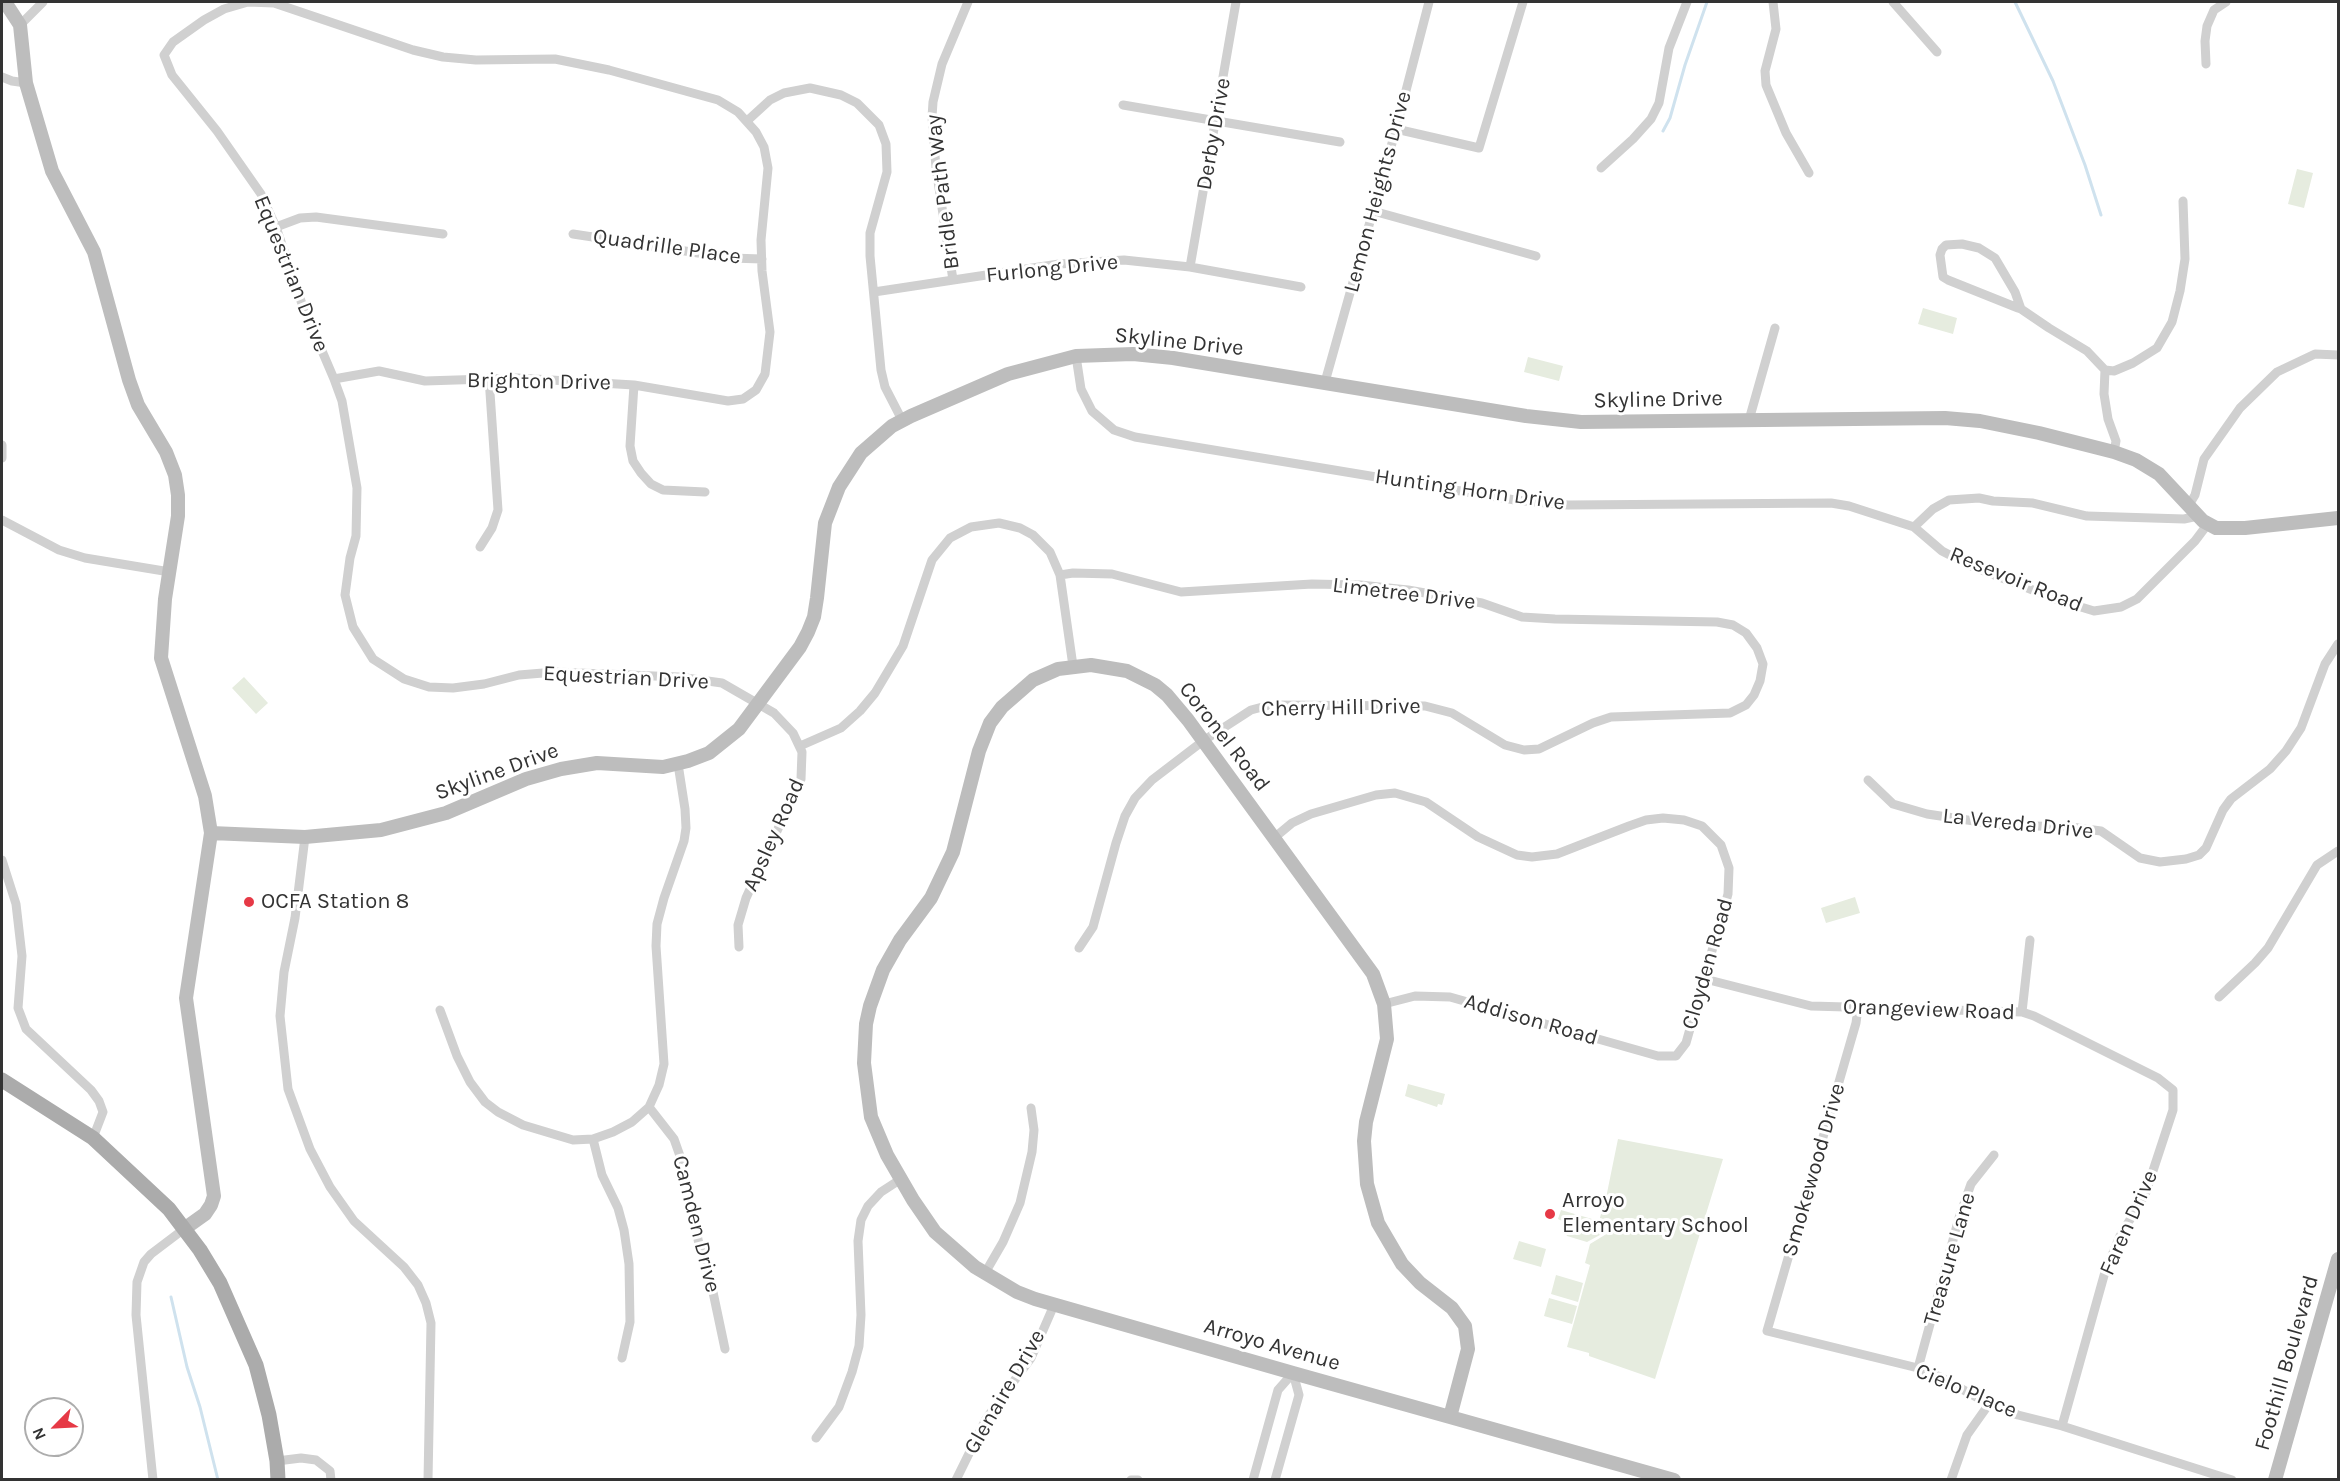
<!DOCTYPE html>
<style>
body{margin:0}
#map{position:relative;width:2340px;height:1481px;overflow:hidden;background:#fff;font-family:Karla,sans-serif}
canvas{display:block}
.frame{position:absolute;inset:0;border:3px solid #333;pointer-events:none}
.north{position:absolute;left:24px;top:1397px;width:60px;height:60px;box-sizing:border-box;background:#fff;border:2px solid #adadad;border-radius:50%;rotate:246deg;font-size:16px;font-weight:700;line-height:24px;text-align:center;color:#333}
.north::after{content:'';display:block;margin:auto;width:21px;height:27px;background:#e63946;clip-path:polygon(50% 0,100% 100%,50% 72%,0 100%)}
</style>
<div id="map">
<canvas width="2340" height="1481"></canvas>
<div class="frame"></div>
<div class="north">N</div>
</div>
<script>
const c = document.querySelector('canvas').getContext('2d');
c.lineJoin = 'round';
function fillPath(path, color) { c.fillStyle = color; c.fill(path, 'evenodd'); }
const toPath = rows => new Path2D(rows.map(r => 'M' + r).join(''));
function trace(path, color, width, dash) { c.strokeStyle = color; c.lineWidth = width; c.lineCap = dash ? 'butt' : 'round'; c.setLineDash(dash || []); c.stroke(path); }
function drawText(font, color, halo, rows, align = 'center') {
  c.font = font + ' Karla,sans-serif'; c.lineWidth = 6; c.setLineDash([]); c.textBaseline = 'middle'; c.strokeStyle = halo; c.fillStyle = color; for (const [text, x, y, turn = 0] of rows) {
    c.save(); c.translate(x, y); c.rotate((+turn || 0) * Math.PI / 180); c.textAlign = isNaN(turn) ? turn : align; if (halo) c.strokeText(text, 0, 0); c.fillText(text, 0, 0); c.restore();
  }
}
const green = toPath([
 [2297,169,2313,173,2304,208,2288,204],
 [1923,308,1957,318,1953,334,1918,324],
 [1528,357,1563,366,1559,381,1524,372],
 [244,677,268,703,256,714,232,688],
 [1855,897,1860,913,1826,923,1821,908],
 [1408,1084,1445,1094,1442,1105,1438,1104,1437,1107,1405,1096],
 [1618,1139,1723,1159,1655,1379,1589,1356,1589,1353,1567,1347,1590,1265,1585,1263,1590,1244,1613,1230,1611,1229,1587,1242,1567,1236,1563,1228,1564,1222,1558,1219,1561,1210,1599,1221,1607,1193],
 [1519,1241,1546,1249,1541,1267,1513,1259],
 [1556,1275,1583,1283,1578,1302,1551,1294],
 [1549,1298,1577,1306,1572,1324,1544,1316]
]);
const stream = toPath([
 [2015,2,2053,81,2085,165,2101,215],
 [1663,131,1670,118,1685,65,1707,2],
 [171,1297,187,1367,200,1407,218,1480]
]);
const street = toPath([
 [1773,2,1776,29,1765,71,1766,85,1786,133,1809,173],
 [1893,2,1937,52],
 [20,25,43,2],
 [2206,64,2205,41,2207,26,2214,10,2226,2],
 [2,77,12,81,26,83],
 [1123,105,1340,142],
 [747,121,770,100,784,93,810,88,841,95,857,103,879,125,886,144,887,172,870,233,870,256,881,370,885,387,902,420],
 [1396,129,1479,148,1523,2],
 [1601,168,1633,139,1651,119,1659,103,1669,48,1687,2],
 [1373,211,1536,256],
 [276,227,300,218,316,217,443,234],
 [573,234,731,258,762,259],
 [1190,267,1236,2],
 [953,280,936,168,932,117,933,102,942,64,968,2],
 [874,292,1059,264,1124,260,1190,267,1301,287],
 [2021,309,2015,292,1995,258,1979,248,1962,244,1946,245,1942,249,1940,255,1943,277,1948,280,2018,308,2021,309,2049,328,2087,351,2105,370,2104,394,2108,419,2116,441,2114,452],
 [1076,356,1081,389,1092,411,1114,430,1135,437,1515,500,1568,505,1831,503,1849,506,1914,527],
 [2105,370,2114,371,2133,363,2157,348,2172,322,2180,291,2185,259,2183,201],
 [334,379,379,371,425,381,518,378,634,385,728,401,743,399,756,390,765,374,770,332,762,271,761,240,768,168,764,147,756,132,738,112,718,100,609,70,555,59,476,60,443,57,413,50,274,3,248,2,224,9,204,20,173,42,164,55,172,75,217,131,261,194,276,227,302,304,334,379,342,401,357,488,356,536,350,558,345,595,353,627,373,659,404,679,429,687,453,688,484,684,519,675,555,672,679,677,722,683,774,713,793,733,802,752,801,779,746,898,738,925,739,947],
 [1325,382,1396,129,1429,2],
 [634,385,630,446,633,461,641,473,651,484,663,490,705,492],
 [1749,420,1775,328],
 [2,445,2,458],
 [2189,505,2195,495,2204,459,2240,408,2277,372,2315,354,2338,355],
 [2198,516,2184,519,2087,516,2033,503,1993,501,1979,498,1949,500,1933,509,1914,527,1942,551,1969,565,2058,600,2094,611,2121,607,2137,599,2195,541,2207,525],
 [2,520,59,550,85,558,170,572],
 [480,547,492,528,498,510,489,378],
 [1060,575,1073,573,1112,574,1181,592,1312,584,1360,585,1408,590,1482,603,1522,617,1555,619,1717,622,1733,625,1746,633,1757,648,1763,664,1760,681,1754,695,1746,705,1730,713,1611,717,1593,723,1539,749,1524,750,1505,745,1452,713,1425,706,1270,705,1251,710,1203,741,1152,780,1135,798,1125,816,1116,843,1093,927,1079,948],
 [800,746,841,728,860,711,875,693,903,646,932,560,950,538,971,527,999,523,1020,528,1033,535,1050,552,1060,575,1073,666],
 [1868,780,1893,804,1927,814,2001,825,2071,827,2101,831,2140,858,2160,862,2186,859,2199,855,2206,848,2223,810,2231,799,2270,769,2286,751,2301,728,2325,664,2338,644],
 [305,837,295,918,284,972,280,1016,288,1089,310,1149,330,1187,354,1221,404,1267,418,1285,426,1303,431,1323,428,1480],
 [1274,838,1292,823,1311,814,1376,795,1395,793,1426,802,1478,837,1517,855,1532,857,1557,854,1629,826,1646,820,1663,818,1684,820,1702,826,1721,845,1729,868,1728,894,1686,1043,1676,1056,1658,1056,1450,997,1415,996,1384,1004],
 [2,860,16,904,22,956,18,1008,26,1029,91,1090,99,1101,103,1112,93,1138],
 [1705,979,1811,1006,2022,1012,2034,1016,2158,1078,2173,1090,2173,1110,2145,1195,2120,1236,2105,1272,2062,1426],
 [2219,997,2255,963,2268,948,2317,865,2338,851],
 [1858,1008,1856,1023,1767,1331,1918,1368,1940,1377,1989,1404,2018,1415,2062,1426,2232,1480],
 [440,1010,457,1056,470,1082,485,1102,498,1112,523,1125,573,1140,593,1139,613,1132,632,1122,649,1107,659,1085,664,1064,656,946,657,924,664,898,684,841,686,828,685,809,678,764],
 [2022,1012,2030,940],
 [649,1107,674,1139,680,1156,699,1244,706,1259,725,1349],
 [593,1139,602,1175,618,1208,624,1230,629,1264,630,1322,622,1358],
 [985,1273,1003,1242,1020,1203,1032,1152,1034,1130,1031,1108],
 [1918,1368,1959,1218,1971,1184,1994,1155],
 [816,1438,839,1407,852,1372,859,1346,861,1315,858,1241,861,1220,868,1206,881,1192,901,1179],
 [277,1461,301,1458,316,1460,330,1471,331,1480],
 [153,1480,136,1315,137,1282,144,1262,151,1254,184,1229],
 [956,1480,986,1419,1031,1358,1054,1305],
 [1131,1480,1138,1480],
 [1253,1480,1278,1390,1293,1373,1299,1395,1275,1480],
 [1951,1480,1967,1435,1989,1404]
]);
const secondary = toPath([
 [5,2,20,25,26,83,52,171,94,252,129,380,138,405,166,452,175,475,178,495,178,516,165,599,161,658,205,796,211,833,186,998,214,1196,211,1205,205,1214,184,1229],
 [211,833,305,837,381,830,446,813,526,779,561,769,597,763,663,767,688,761,709,753,739,729,800,647,808,632,814,617,817,598,825,523,839,487,861,453,892,426,911,416,1008,374,1076,356,1133,354,1173,358,1526,416,1581,422,1945,418,1980,421,2039,433,2114,452,2136,460,2159,474,2203,521,2216,528,2245,528,2338,518],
 [1450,1417,1468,1349,1465,1326,1452,1308,1420,1283,1402,1264,1378,1223,1367,1184,1364,1141,1366,1122,1387,1039,1384,1004,1373,974,1188,720,1167,695,1155,685,1127,671,1091,665,1058,669,1033,680,1002,707,990,723,979,751,953,852,931,898,900,940,883,970,870,1006,866,1024,864,1063,871,1117,887,1155,913,1200,935,1232,975,1267,1017,1292,1035,1299,1293,1373,1450,1417,1674,1480],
 [2275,1480,2338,1259]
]);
const primary = toPath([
 [2,1080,93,1138,169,1209,200,1250,220,1283,256,1365,269,1415,277,1461,278,1480]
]);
const markers = [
 [249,902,6,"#e63946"],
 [1550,1214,6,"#e63946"]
];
const streetNames = [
 ["Derby Drive",1214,134,-80],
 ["Bridle Path Way",943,192,-97],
 ["Lemon Heights Drive",1378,192,-75],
 ["Quadrille Place",667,247,8],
 ["Furlong Drive",1052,269,-6],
 ["Equestrian Drive",291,274,68],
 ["Skyline Drive",1179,342,6],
 ["Brighton Drive",539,382,1],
 ["Skyline Drive",1658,400,-1],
 ["Hunting Horn Drive",1470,490,8],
 ["Resevoir Road",2016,580,22],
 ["Limetree Drive",1404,594,7],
 ["Equestrian Drive",626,678,3],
 ["Cherry Hill Drive",1341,708,-1],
 ["Coronel Road",1224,737,52],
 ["Skyline Drive",497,772,-20],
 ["La Vereda Drive",2018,824,6],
 ["Apsley Road",774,835,-66],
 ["Cloyden Road",1708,964,-74],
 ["Orangeview Road",1929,1010,2],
 ["Addison Road",1531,1020,16],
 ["Smokewood Drive",1814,1170,-74],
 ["Faren Drive",2129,1223,-66],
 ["Camden Drive",696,1224,76],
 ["Treasure Lane",1950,1259,-74],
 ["Arroyo Avenue",1272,1345,16],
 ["Foothill Boulevard",2287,1363,-74],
 ["Cielo Place",1966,1391,23],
 ["Glenaire Drive",1005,1392,-60]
];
const poiNames = [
 ["OCFA Station 8",261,902],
 ["Arroyo",1562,1201],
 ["Elementary School",1562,1226]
];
fillPath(green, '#e6ecdf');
trace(stream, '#cfe2ee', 3);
trace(street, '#d0d0d0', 9);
trace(secondary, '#bdbdbd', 14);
trace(primary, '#ababab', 15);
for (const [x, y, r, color] of markers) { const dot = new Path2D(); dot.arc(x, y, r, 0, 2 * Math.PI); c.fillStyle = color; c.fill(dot); trace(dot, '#fff', 2); }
drawText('22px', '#333', '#fff', streetNames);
drawText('22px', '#333', '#fff', poiNames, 'left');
</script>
